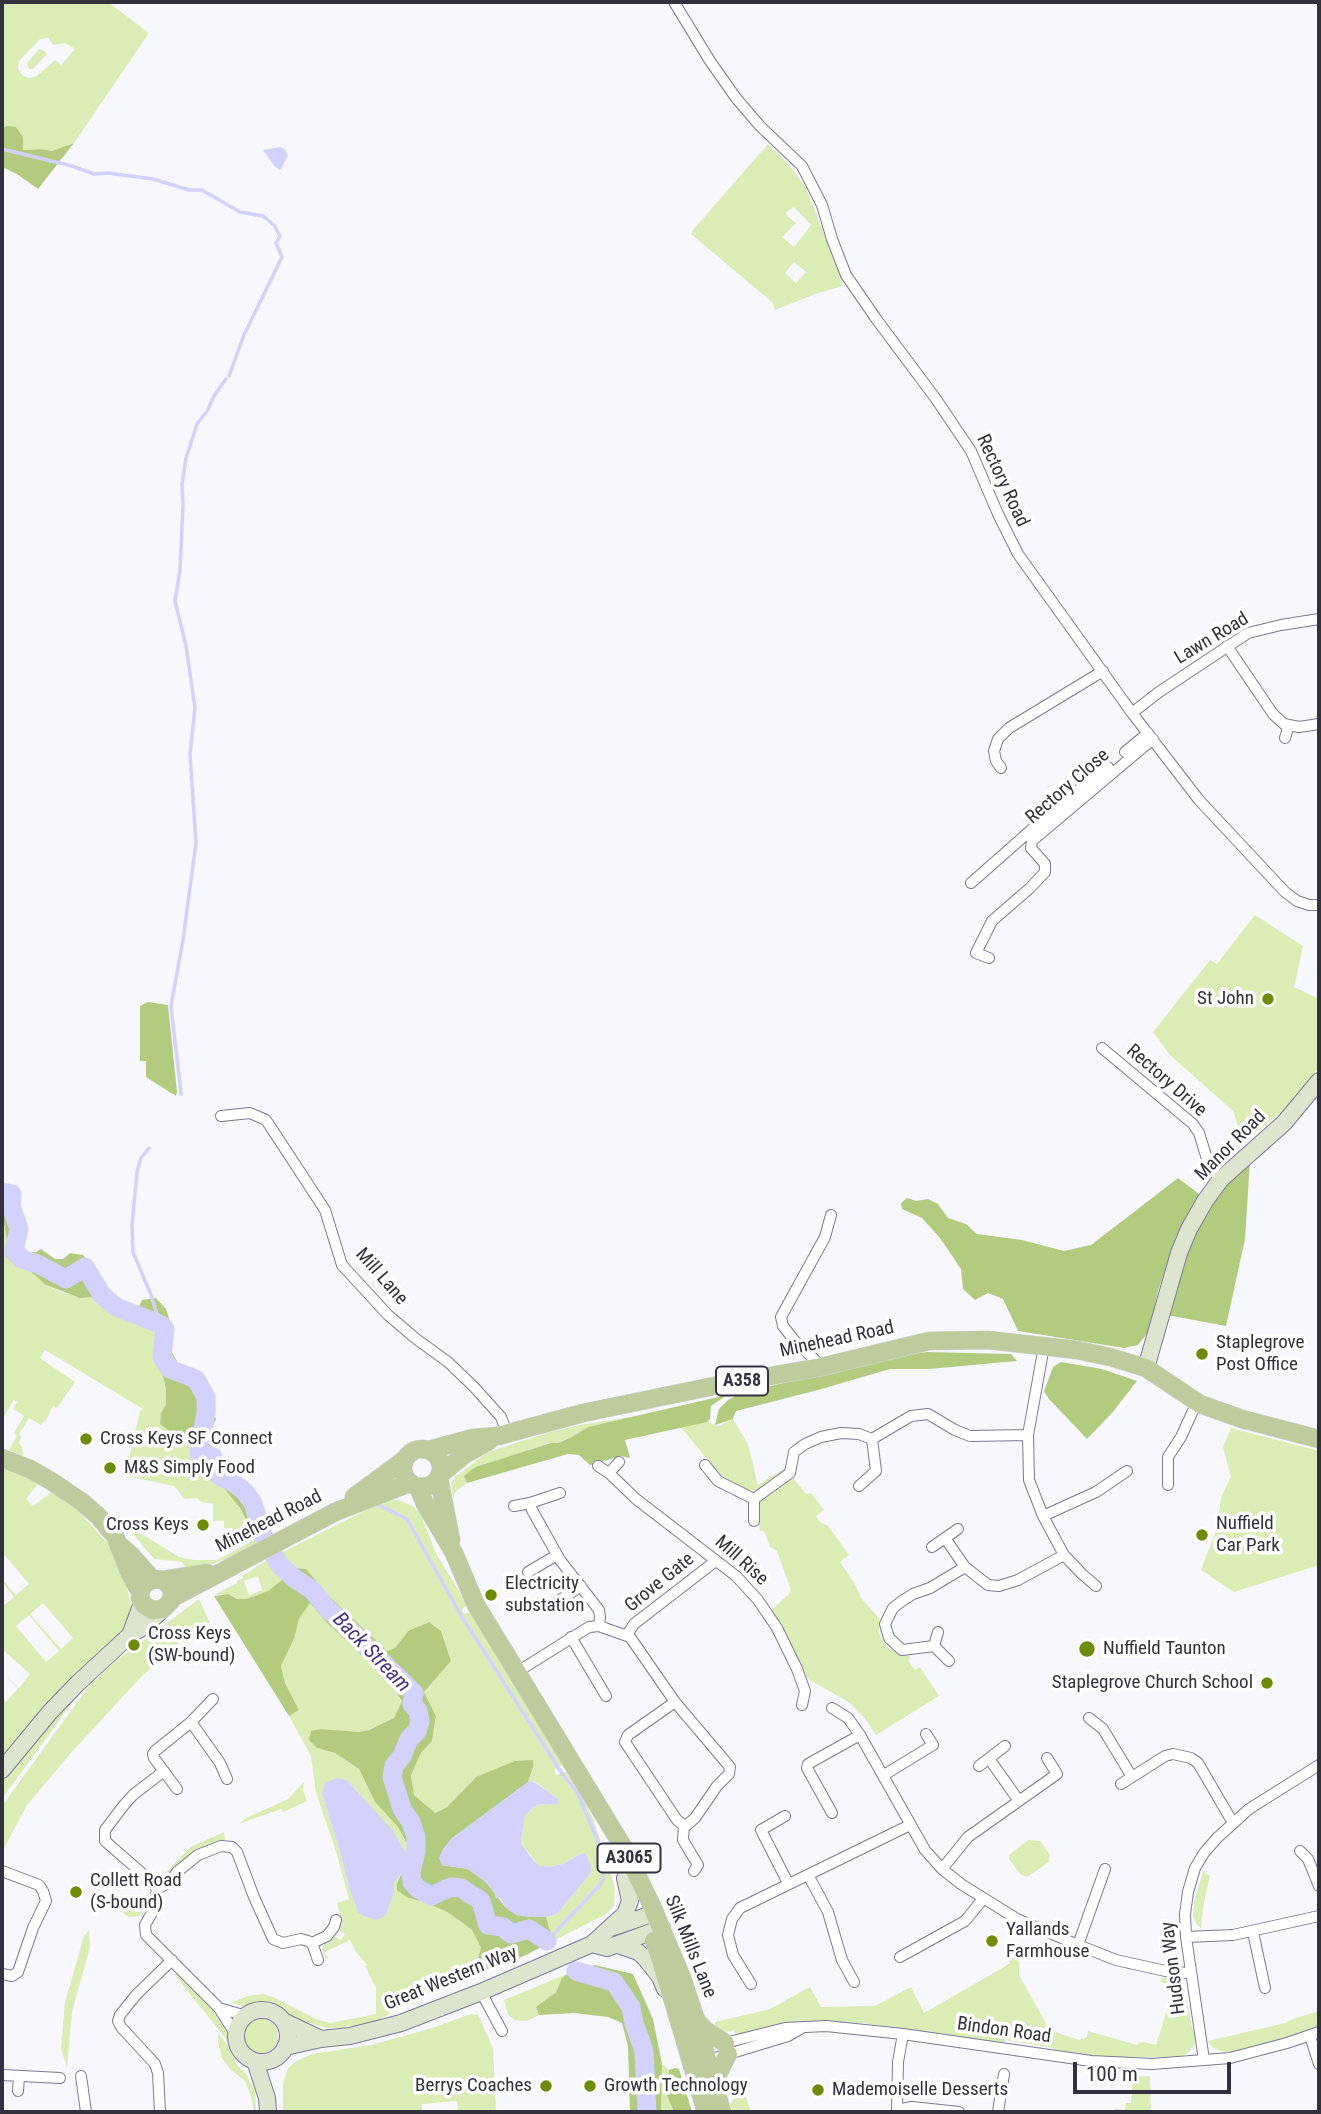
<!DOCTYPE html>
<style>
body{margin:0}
#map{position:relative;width:1321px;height:2114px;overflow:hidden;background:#f7f7fe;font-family:"Roboto Condensed",sans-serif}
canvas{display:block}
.frame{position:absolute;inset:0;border:4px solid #32313e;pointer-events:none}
.scale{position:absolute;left:1073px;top:2062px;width:158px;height:32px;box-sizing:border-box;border:4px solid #32313e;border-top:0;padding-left:9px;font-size:21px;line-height:24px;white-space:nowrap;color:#32313e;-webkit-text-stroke:5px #fff;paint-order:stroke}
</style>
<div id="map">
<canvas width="1321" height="2114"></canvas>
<div class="frame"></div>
<div class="scale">100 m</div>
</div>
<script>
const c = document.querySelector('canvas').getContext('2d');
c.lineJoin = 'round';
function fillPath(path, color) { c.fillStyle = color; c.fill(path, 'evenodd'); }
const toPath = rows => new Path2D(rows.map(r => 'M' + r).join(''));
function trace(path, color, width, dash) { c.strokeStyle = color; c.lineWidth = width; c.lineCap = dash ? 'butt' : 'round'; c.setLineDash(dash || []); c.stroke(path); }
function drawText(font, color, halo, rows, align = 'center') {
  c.font = font + ' "Roboto Condensed",sans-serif'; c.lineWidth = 7; c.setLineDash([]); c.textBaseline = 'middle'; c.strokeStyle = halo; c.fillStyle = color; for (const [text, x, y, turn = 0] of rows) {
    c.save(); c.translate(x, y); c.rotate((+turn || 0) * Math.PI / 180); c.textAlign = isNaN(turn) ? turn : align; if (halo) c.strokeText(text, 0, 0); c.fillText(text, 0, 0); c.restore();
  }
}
const green = toPath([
 [2,2,108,2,149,33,74,143,52,151,41,149,23,150,7,126,2,128],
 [48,38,53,45,65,43,75,49,61,65,55,60,37,76,30,78,23,76,18,69,19,61,40,39],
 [39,49,45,51,46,55,33,69,29,69,27,63],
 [768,144,787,162,806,188,837,266,843,286,818,293,775,310,773,303,691,234,693,230],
 [794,207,811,225,794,247,782,237,796,223,787,216,786,212],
 [794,262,806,272,796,283,785,273],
 [1255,915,1303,946,1294,987,1319,999,1319,1067,1292,1103,1244,1143,1233,1111,1170,1055,1153,1032,1210,960,1217,964],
 [2,1213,7,1241,5,1255,12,1262,30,1271,46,1285,63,1293,91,1297,114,1316,154,1329,159,1334,157,1351,166,1389,166,1404,161,1413,160,1424,194,1451,240,1508,258,1543,231,1557,199,1569,186,1568,182,1562,154,1559,133,1534,129,1526,179,1557,194,1560,217,1560,254,1540,233,1540,233,1528,224,1528,224,1521,213,1521,213,1504,201,1502,197,1498,185,1499,174,1486,125,1476,140,1411,143,1409,45,1350,40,1358,75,1382,57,1408,53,1406,45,1422,44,1421,41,1425,29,1418,19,1434,21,1436,19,1443,22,1447,23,1456,9,1450,17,1435,14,1433,24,1416,13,1409,17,1402,14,1400,2,1420],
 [644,1415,588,1427,570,1438,557,1443,551,1443,475,1467,465,1476,467,1483,455,1492,453,1499,451,1483,456,1476,488,1452,550,1432,579,1425],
 [733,1419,748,1444,758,1485,785,1468,806,1494,811,1493,824,1510,816,1516,820,1522,828,1526,849,1555,840,1562,855,1584,861,1598,879,1618,879,1633,884,1644,891,1650,910,1656,909,1662,915,1670,920,1667,939,1696,876,1735,863,1716,850,1703,808,1679,770,1611,789,1594,791,1590,777,1551,770,1547,764,1531,760,1531,757,1513,759,1499,752,1490,748,1490,720,1475,680,1426,707,1422,718,1426],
 [1231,1428,1319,1451,1319,1565,1234,1592,1201,1570,1217,1528,1221,1497,1231,1477,1223,1447],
 [2,1463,41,1480,26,1499,33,1506,53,1491,76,1504,80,1513,113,1549,124,1576,131,1604,130,1614,123,1630,73,1680,2,1762,2,1698,6,1702,18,1688,2,1673,19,1688,30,1674,2,1649,2,1607,14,1597,2,1582,2,1579,16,1595,29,1584,2,1552],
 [43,1603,73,1638,61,1649,30,1614],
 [29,1615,59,1651,46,1662,16,1626],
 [388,1499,400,1500,414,1507,420,1513,437,1555,467,1605,462,1609,463,1612,465,1614,470,1612,562,1760,563,1765,554,1770,556,1775,569,1771,593,1818,615,1888,614,1906,606,1914,553,1941,546,1917,557,1914,590,1874,581,1853,563,1864,548,1867,538,1865,521,1843,525,1815,537,1805,547,1804,556,1805,557,1798,534,1781,528,1782,533,1768,491,1772,476,1777,447,1807,434,1813,414,1795,411,1775,421,1753,432,1741,436,1716,424,1692,451,1661,441,1631,428,1622,408,1631,395,1648,387,1651,328,1595,306,1569,297,1568,268,1591,246,1599,237,1599,228,1594,214,1595,237,1583,237,1581,243,1578,242,1576,267,1560],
 [258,1576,262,1590,249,1595,244,1581],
 [199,1599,210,1623,193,1630,140,1678,71,1753,27,1805,2,1852,2,1806,89,1686,116,1661],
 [310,1603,328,1624,387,1679,402,1702,394,1718,369,1730,359,1732,321,1729,317,1748,335,1753,359,1769,375,1802,398,1827,412,1853,408,1869,401,1875,408,1898,425,1902,449,1913,472,1930,481,1948,473,1974,426,1995,414,2005,410,2003,406,1991,394,1995,396,2000,387,2004,390,2011,388,2015,376,2021,341,2028,327,2028,298,2020,271,2005,246,2007,231,2003,247,1996,263,1994,273,1997,316,2019,330,2023,376,2014,376,1988,365,1966,367,1965,356,1952,350,1940,325,1952,328,1958,326,1959,322,1949,324,1945,334,1936,341,1940,345,1934,339,1930,342,1923,337,1903,349,1899,336,1851,316,1793,311,1756,289,1716,299,1710,285,1683,281,1666,294,1639,299,1619],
 [347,1780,365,1801,406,1863,393,1884,363,1916,358,1911,349,1887,340,1851,322,1794,324,1787],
 [83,1688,2,1799,2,1779,8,1771,55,1714],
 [304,1782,303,1790,307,1801,283,1812,281,1809,239,1824,246,1818,288,1799],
 [224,1832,225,1840,197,1852,167,1878,164,1879,162,1877,190,1847],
 [1028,1840,1040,1841,1050,1855,1049,1862,1027,1877,1020,1874,1009,1859,1009,1855],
 [1203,1871,1210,1876,1204,1902,1201,1928,1197,1925,1193,1917,1194,1903],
 [148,1891,148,1903,140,1916,129,1917,113,1905,130,1907,144,1898],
 [89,1930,90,1947,72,2012,67,2068,61,2048,65,2002,84,1936],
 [1020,1952,1019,1975,1047,2025,1044,2028,1079,2040,1087,2037,1088,2031,1137,2045,1138,2043,1144,2042,1156,2045,1174,1987,1161,1982,1162,1977,1176,1980,1185,1991,1192,2027,1196,2038,1195,2044,1188,2053,1180,2057,1100,2057,1054,2051,1053,2048,1006,2040,1003,2044,862,2023,825,2022,736,2036,734,2030,727,2032,718,2030,715,2027,715,2022,770,2009,810,1987,821,2007,875,2006,911,1987,924,2013,1004,1967,1010,1963,1008,1959],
 [569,1973,562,1978,556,1992,536,2007,539,2015,527,2021,514,2020,508,2015,504,2000],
 [174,1974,180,1975,211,2007,227,2033,230,2044],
 [1319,2011,1319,2027,1272,2042,1230,2052,1221,2051,1212,2047,1208,2041,1285,2023,1293,2019],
 [471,2014,478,2015,493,2048,496,2111,458,2112,457,2101,422,2104,422,2112,283,2112,283,2083,288,2068,297,2061,312,2054,371,2045,432,2028],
 '244 2036a17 17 0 1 1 34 0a17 17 0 1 1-34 0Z',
 [218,2033,228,2046,237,2065,246,2074,255,2091,256,2112,254,2112,251,2096,245,2081,230,2069,222,2058,218,2043],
 [662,2064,669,2070,665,2089,674,2112,661,2112],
 [1150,2076,1151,2112,1114,2112,1115,2109,1125,2110,1126,2103,1131,2103,1133,2077],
 [745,2094,751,2112,732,2112,730,2104,734,2099]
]);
const forest = toPath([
 [7,126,16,127,23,137,23,150,41,149,52,151,74,143,38,189,17,174,2,167,2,128],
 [148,1002,168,1005,177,1092,176,1096,146,1077,146,1061,140,1061,140,1006],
 [1250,1161,1245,1239,1226,1326,1167,1315,1190,1235,1220,1188],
 [1178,1178,1199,1194,1176,1237,1158,1291,1149,1331,1138,1345,1124,1348,1018,1331,1003,1299,988,1293,975,1300,963,1289,961,1269,940,1238,922,1218,902,1209,901,1203,907,1198,916,1201,928,1199,938,1204,948,1218,966,1224,977,1234,1022,1240,1064,1251,1091,1245],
 [2,1186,10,1186,20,1196,23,1229,19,1245,23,1252,36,1252,41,1249,55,1259,63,1259,70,1253,83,1255,92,1265,110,1294,138,1309,142,1300,156,1298,166,1309,171,1325,169,1343,172,1352,179,1365,197,1377,216,1419,207,1438,213,1449,225,1463,227,1475,247,1491,267,1517,271,1529,256,1539,240,1508,194,1451,160,1424,161,1413,166,1404,166,1389,162,1372,157,1366,159,1334,154,1329,114,1316,91,1297,80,1298,46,1285,30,1271,12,1262,5,1256,7,1241,2,1213],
 [927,1352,1011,1354,1017,1361,929,1369,890,1369,818,1390,736,1411,733,1419,715,1425,719,1409,728,1400,741,1393,897,1356],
 [1061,1362,1102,1369,1137,1381,1112,1413,1087,1439,1049,1399,1044,1391,1053,1367],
 [727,1395,711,1406,710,1419,707,1422,625,1440,630,1458,621,1456,590,1465,579,1455,568,1454,467,1483,464,1476,475,1467,551,1443,558,1443,570,1438,588,1427],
 [297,1568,306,1569,328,1595,387,1651,395,1648,408,1631,429,1622,441,1631,451,1661,424,1692,436,1716,432,1741,421,1753,411,1775,414,1795,435,1813,447,1807,476,1777,515,1761,533,1760,533,1767,528,1782,451,1839,442,1865,468,1869,486,1882,506,1908,528,1917,546,1917,553,1941,524,1956,473,1974,481,1948,472,1930,449,1913,425,1902,408,1898,397,1890,397,1884,401,1875,408,1869,412,1853,398,1827,375,1802,359,1769,335,1753,317,1748,309,1740,311,1731,321,1729,359,1732,369,1730,394,1718,402,1701,387,1679,328,1624,310,1603,299,1619,294,1639,281,1666,285,1683,299,1710,289,1716,214,1596,228,1594,237,1599,246,1599,268,1591],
 [595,1965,633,1974,653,2019,662,2064,661,2112,630,2112,628,2046,622,2023,608,2017,574,2013,539,2015,536,2007,556,1992,562,1978,569,1973],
 [675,2068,679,2069,692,2112,674,2112,668,2098,665,2089,669,2070]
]);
const water = toPath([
 [281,147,286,151,288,156,280,170,275,167,263,150],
 [337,1778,347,1780,354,1788,393,1831,405,1852,405,1868,393,1884,394,1891,386,1915,377,1920,363,1916,358,1912,349,1887,340,1851,322,1794,325,1783],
 [533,1781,557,1798,559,1803,556,1805,547,1804,537,1805,525,1815,521,1843,530,1856,538,1865,548,1867,563,1864,582,1853,585,1853,591,1866,590,1874,557,1914,546,1917,528,1917,516,1915,506,1908,500,1898,495,1898,495,1893,486,1882,468,1869,442,1865,439,1858,443,1849,451,1839,528,1782]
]);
const stream = toPath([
 [2,149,72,166,94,174,108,173,153,179,189,190,202,190,240,212,263,216,274,225,280,236,276,243,282,257,244,335,229,376],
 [181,1094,171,1006,183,940,196,843,190,754,195,708,186,646,175,601,180,570,183,505,182,484,186,458,197,424,207,411,214,396,226,379],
 [149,1148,141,1158,137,1172,132,1225,133,1252,151,1295,160,1324],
 [377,1504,407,1519,462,1617,563,1775,577,1792,598,1841,603,1879,600,1885,547,1941],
 [403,1863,413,1869]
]);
const river = toPath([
 [2,1192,12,1194,11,1206,19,1229,14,1251,22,1259,38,1264,66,1279,85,1267,102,1295,116,1307,160,1324,165,1329,162,1357,170,1369,196,1379,206,1397,206,1412,199,1453,213,1457,219,1476,234,1483,245,1492,253,1503,263,1535,279,1564,294,1578,312,1590,327,1608,414,1693,412,1704,418,1711,420,1721,417,1731,409,1739,402,1756,394,1766,392,1777,402,1809,411,1822,416,1837,416,1851,411,1872,412,1882,417,1888,431,1896,451,1887,461,1888,481,1901,488,1925,503,1927,511,1934,529,1929,547,1941],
 [576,1971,614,1982,631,2007,634,2023,644,2051,647,2112]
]);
const street = toPath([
 [674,2,710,61,736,98,760,126,802,166,822,205,832,239,846,275,877,320,936,399,971,451,998,514,1018,554,1132,713,1199,800,1285,892,1297,901,1309,905,1319,905],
 [1227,646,1273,714,1284,724,1299,727,1319,724],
 [1132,713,1159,692,1248,633,1281,625,1319,619],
 [1285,738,1289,725],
 [1125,752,1148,733],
 [1001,768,996,761,994,751,998,739,1009,728,1103,671],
 [971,883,1064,801,1108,767],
 [989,958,976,953,992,921,1030,888,1045,872,1045,864,1031,848,1032,841,1153,739],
 [1102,1048,1193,1124,1199,1133,1207,1159,1212,1170,1221,1179],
 [221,1116,250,1113,266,1120,325,1210,342,1265,388,1315,415,1338,448,1362,474,1387,501,1417,507,1433],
 [1044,1346,1028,1435,1029,1480,1043,1516,1064,1555,1082,1574,1096,1586],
 [821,1367,814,1359,794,1340,783,1326,781,1317,825,1237,831,1215],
 [705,1465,718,1481,754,1499,790,1473,794,1452,805,1444,821,1437,841,1433,859,1434,872,1439,911,1416,928,1414,955,1430,970,1436,1028,1435],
 [598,1466,609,1473,636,1499,736,1576,758,1600,777,1628,797,1669,805,1691,802,1705],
 [609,1473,619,1462],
 [1168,1485,1168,1457,1181,1437,1197,1402],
 [859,1486,876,1471,872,1439],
 [560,1493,530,1503,532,1510,560,1560,599,1610,600,1617,599,1626],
 [754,1499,754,1521],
 [514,1506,530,1503],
 [1043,1516,1096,1492,1127,1471],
 [945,1538,965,1567],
 [932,1547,958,1529],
 [528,1572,557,1555],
 [557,1602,581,1586],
 [938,1632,934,1646,902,1650,889,1638,885,1624,893,1608,902,1601,913,1594,930,1588,965,1567,988,1585,999,1586,1018,1580,1064,1555],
 [627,1635,634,1624,713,1563,717,1562],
 [571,1637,606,1696],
 [934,1646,949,1661],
 [517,1672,589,1627,599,1626,630,1637,675,1702,730,1767,729,1774,717,1786,695,1818,687,1825,682,1824,677,1820,625,1742,628,1735,675,1702],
 [832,1708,848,1718,860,1735],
 [1089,1718,1103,1729,1132,1777,1121,1784],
 [191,1722,220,1763,227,1779],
 [990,1760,1019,1801],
 [979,1766,1005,1746],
 [164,1771,133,1795,124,1805,105,1830,105,1841,152,1882,157,1889,154,1909,145,1925,146,1935,219,2008,236,2035],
 [884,1775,933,1745,926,1734],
 [1132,1777,1165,1756,1173,1754,1191,1758,1198,1763,1233,1823],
 [177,1789,154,1758,153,1754,155,1751,191,1722,213,1699],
 [832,1813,807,1768,808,1764,860,1735,925,1850,942,1869,961,1884,1017,1919,1078,1945,1116,1960,1170,1972,1190,1973],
 [785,1816,761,1830,788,1883],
 [684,1825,683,1840,698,1865,694,1871],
 [1300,1851,1308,1859,1319,1886],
 [942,1869,968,1837,1057,1774,1047,1758],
 [2,1871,39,1885,43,1891,46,1901,33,1928,18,1972,12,1976,2,1974],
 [808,1875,828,1912,842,1960,854,1982],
 [157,1889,170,1882,177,1872,198,1855,221,1846,232,1847,237,1852,254,1897,273,1939,283,1943,301,1939,308,1941,312,1943,318,1960],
 [1253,1932,1265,1988],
 [1186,1937,1233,1935,1319,1916],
 [312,1943,327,1936,334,1927,336,1920],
 [1078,1945,1105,1869],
 [900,1957,965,1921,983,1899],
 [751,1984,733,1955,728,1935,732,1919,740,1908,910,1825],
 [481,1992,502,2031],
 [219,2008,246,2016],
 [1310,2036,1319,2064],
 [721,2044,785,2028,826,2026,903,2034,1091,2061,1152,2064,1230,2058,1287,2043,1319,2032],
 [1204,2060,1186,1937,1185,1914,1188,1892,1195,1868,1204,1853,1217,1838,1249,1809,1319,1765],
 [702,2062,788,2036,802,2028],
 [2,2075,60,2078],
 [81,2076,86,2112],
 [18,2091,19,2076],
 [897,2110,912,2107,959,2112],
 [160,2112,158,2073,155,2064,121,2027,118,2021,120,2015,136,1995,172,1960],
 [897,2112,898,2062,903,2034],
 [998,2112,1004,2074]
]);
const secondary = toPath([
 [1146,1368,1179,1253,1189,1229,1205,1201,1221,1179,1284,1123,1319,1081],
 [130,1635,142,1603],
 [2,1770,50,1712,78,1683,130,1635,145,1626,163,1609],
 [614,1927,655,1913],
 [592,1944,607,1948,662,1928],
 [618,1945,638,1952,645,1958,660,1977,665,1989],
 '236 2036a26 26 0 1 1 52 0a26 26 0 1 1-52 0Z',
 [283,2021,321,2039],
 [285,2047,321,2039,350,2036,401,2023,481,1992,592,1944,625,1914,630,1901,625,1878],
 [255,2061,267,2098,268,2112]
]);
const primary = toPath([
 '403 1468a19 19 0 1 1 38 0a19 19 0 1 1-38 0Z',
 [429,1450,473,1438,498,1436,583,1413,714,1386,821,1367,929,1341,988,1340,1077,1350,1110,1357,1146,1368,1200,1404,1242,1419,1319,1439],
 [2,1458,30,1469,51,1481,82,1502,98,1516,115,1536,130,1574,140,1592],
 [441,1474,464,1455,489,1441],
 [439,1478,451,1540],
 [418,1487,425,1504,454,1553,476,1605,625,1850,651,1904,682,1978,696,2020,722,2112],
 [354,1497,404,1460],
 [122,1547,131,1555,152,1579],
 [163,1580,168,1584,172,1590,171,1601,163,1609,152,1610,144,1605,140,1598,141,1589,147,1582,156,1579,163,1580,207,1573],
 [172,1598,335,1512,410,1483],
 [654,1941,660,1957,706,2112],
 [696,2020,705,2030,725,2043],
 [716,2086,716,2078,728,2054]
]);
const markers = [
 [1268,999,7,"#6f8c06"],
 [1202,1354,7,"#6f8c06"],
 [86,1439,7,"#6f8c06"],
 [110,1468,7,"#6f8c06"],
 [203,1525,7,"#6f8c06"],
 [1202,1535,7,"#6f8c06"],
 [491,1595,7,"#6f8c06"],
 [134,1645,7,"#6f8c06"],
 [1087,1649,9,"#6f8c06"],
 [1267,1683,7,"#6f8c06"],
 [76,1892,7,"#6f8c06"],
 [992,1941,7,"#6f8c06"],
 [546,2086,7,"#6f8c06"],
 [590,2086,7,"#6f8c06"],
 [818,2090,7,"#6f8c06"]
];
const shields = [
 [742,1381,52],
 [629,1858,63]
];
const shieldNames = [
 ["A358",742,1381],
 ["A3065",629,1858]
];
const streetNames = [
 ["Rectory Road",1002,481,65],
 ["Lawn Road",1212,639,-31],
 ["Rectory Close",1068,787,-41],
 ["Rectory Drive",1166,1081,41],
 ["Manor Road",1231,1146,-45],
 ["Mill Lane",381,1277,49],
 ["Minehead Road",837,1340,-12],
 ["Minehead Road",269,1522,-27],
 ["Mill Rise",741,1561,42],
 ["Grove Gate",660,1583,-39],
 ["Silk Mills Lane",690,1947,68],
 ["Hudson Way",1174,1968,-97],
 ["Great Western Way",451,1979,-22],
 ["Bindon Road",1004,2031,8]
];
const poiNames = [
 ["St John",1254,999,"right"],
 ["Staplegrove",1216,1343],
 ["Post Office",1216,1365],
 ["Cross Keys SF Connect",100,1439],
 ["M&S Simply Food",124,1468],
 ["Nuffield",1216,1524],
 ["Car Park",1216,1546],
 ["Cross Keys",189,1525,"right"],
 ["Electricity",505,1584],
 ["substation",505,1606],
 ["Cross Keys",148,1634],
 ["(SW-bound)",148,1656],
 ["Nuffield Taunton",1103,1649],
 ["Staplegrove Church School",1253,1683,"right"],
 ["Collett Road",90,1881],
 ["(S-bound)",90,1903],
 ["Yallands",1006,1930],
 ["Farmhouse",1006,1952],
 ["Berrys Coaches",532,2086,"right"],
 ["Growth Technology",604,2086],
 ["Mademoiselle Desserts",832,2090]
];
const waterNames = [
 ["Back Stream",371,1653,46]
];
fillPath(green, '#dbedb5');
fillPath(forest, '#b3cb7f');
fillPath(water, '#d3d1fe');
trace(stream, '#d3d1fe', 3.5);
trace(river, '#d3d1fe', 19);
trace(street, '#7b7a98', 12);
trace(secondary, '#7b7a98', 18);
trace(primary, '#d6d6d8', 19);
trace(street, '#fff', 10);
trace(secondary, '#dee5ce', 16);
trace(primary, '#bdcb9d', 18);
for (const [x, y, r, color] of markers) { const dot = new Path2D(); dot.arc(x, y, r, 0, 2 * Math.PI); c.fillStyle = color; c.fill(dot); trace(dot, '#fff', 2.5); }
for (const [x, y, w] of shields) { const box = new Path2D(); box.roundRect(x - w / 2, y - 14.5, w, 29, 5); c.fillStyle = '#fff'; c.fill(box); trace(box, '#32313e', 2); }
drawText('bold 18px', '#32313e', null, shieldNames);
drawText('19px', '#32313e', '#fff', streetNames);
drawText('19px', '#32313e', '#fff', poiNames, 'left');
drawText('italic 21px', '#433387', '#fff', waterNames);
</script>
